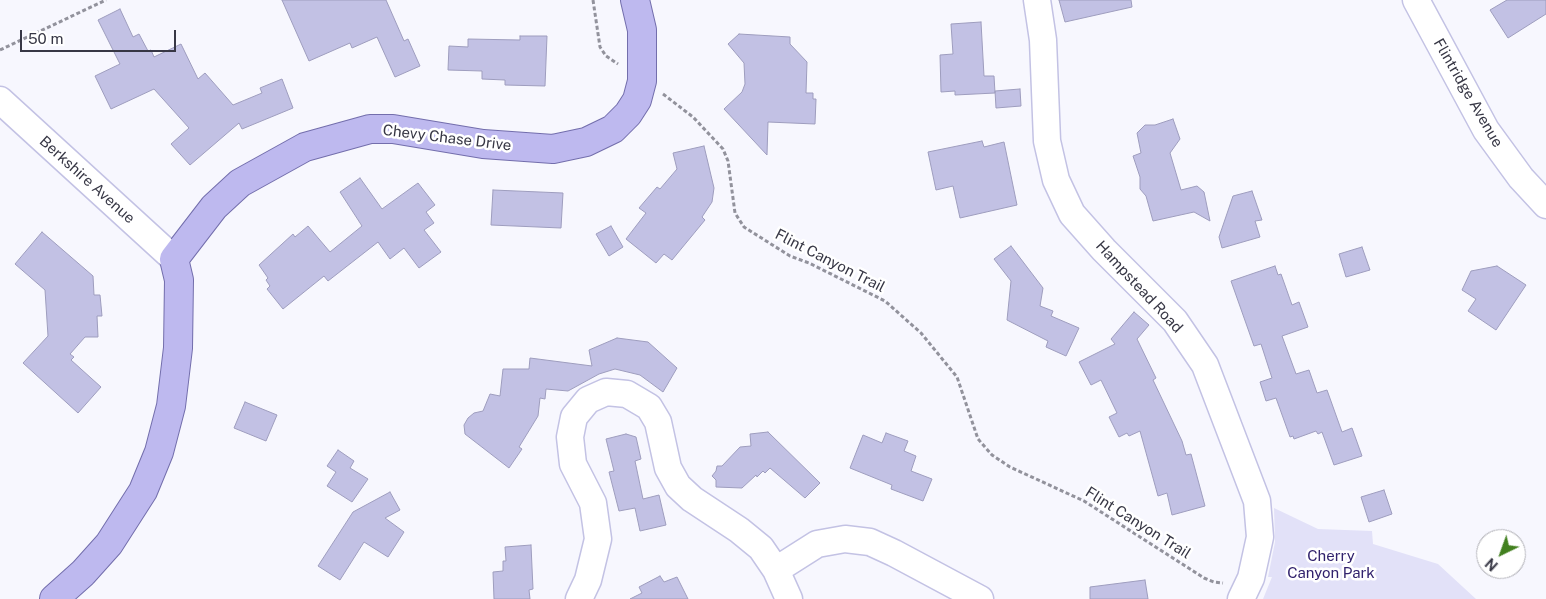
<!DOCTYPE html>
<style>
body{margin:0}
#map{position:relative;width:1546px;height:599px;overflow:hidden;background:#f7f7fe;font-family:"Public Sans",sans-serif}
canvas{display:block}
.north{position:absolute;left:1476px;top:529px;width:50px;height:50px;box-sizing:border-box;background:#fff;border:1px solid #afafb5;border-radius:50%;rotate:222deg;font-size:14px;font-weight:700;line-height:20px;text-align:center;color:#373745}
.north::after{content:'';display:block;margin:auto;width:18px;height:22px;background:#42801f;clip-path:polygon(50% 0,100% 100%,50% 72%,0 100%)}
.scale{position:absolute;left:20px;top:30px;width:156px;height:22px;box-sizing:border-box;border:2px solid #373745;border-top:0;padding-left:6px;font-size:15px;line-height:18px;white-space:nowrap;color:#373745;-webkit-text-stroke:4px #fff;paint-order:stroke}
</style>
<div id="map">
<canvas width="1546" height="599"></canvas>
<div class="north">N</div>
<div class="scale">50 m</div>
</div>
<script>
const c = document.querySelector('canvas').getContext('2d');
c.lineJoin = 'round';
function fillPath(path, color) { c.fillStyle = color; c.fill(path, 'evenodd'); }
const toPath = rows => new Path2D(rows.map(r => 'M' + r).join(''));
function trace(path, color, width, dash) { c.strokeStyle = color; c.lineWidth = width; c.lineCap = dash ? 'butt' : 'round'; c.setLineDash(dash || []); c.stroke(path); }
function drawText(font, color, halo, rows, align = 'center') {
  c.font = font + ' "Public Sans",sans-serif'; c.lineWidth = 5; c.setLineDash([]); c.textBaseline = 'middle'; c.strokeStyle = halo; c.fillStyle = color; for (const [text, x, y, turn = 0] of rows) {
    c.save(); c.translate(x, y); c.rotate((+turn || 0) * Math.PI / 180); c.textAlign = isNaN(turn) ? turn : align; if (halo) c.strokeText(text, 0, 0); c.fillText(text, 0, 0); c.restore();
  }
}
const green = toPath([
 [1274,508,1318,529,1372,531,1373,544,1438,564,1476,599,1263,599,1272,577,1268,577,1275,542]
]);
const building = toPath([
 [282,0,386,0,404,41,408,39,420,66,395,77,377,37,352,48,350,43,309,61,282,0],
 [1059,0,1131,0,1132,7,1065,22,1059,0],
 [1507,0,1546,0,1546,14,1508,38,1490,10,1507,0],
 [120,9,133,37,139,34,148,51,151,50,154,57,181,44,198,79,205,73,233,105,262,93,260,88,282,79,293,108,242,129,239,123,190,165,171,144,189,128,154,89,111,109,95,76,120,64,98,20,120,9],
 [981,22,984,76,994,76,995,93,955,95,955,91,941,92,940,55,953,54,951,24,981,22],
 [739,34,790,37,790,44,807,62,806,93,813,93,813,99,816,99,815,124,768,122,767,155,724,109,742,92,745,84,744,63,728,44,739,34],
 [520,36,547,36,545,86,505,85,505,80,482,79,482,71,448,70,449,46,468,47,468,39,520,40,520,36],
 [1020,89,1021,106,996,108,995,91,1020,89],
 [1173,119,1180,139,1170,153,1181,190,1197,186,1204,192,1210,221,1194,212,1153,221,1146,196,1140,189,1140,177,1133,156,1141,153,1137,133,1145,125,1155,125,1173,119],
 [982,141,984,147,1004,142,1017,205,960,218,953,186,936,190,928,152,982,141],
 [704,146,714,188,712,202,702,217,705,220,672,260,664,254,656,263,626,239,646,213,639,208,657,187,660,189,677,169,673,153,704,146],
 [360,178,382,209,418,183,435,205,426,212,434,223,424,230,441,252,419,268,404,248,390,259,378,242,328,281,324,276,283,309,267,289,270,286,266,280,268,278,259,265,293,234,295,237,308,226,330,252,362,226,340,192,360,178],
 [493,190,563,193,561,228,491,225,493,190],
 [1252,191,1262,220,1255,221,1260,237,1222,248,1219,237,1233,196,1252,191],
 [611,226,623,247,609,256,596,234,611,226],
 [42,232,93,276,94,295,100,295,102,316,97,316,98,337,85,337,70,354,74,357,71,360,101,387,78,413,23,363,48,336,45,290,15,264,42,232],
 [1011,246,1043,288,1040,306,1053,311,1051,316,1079,328,1066,356,1046,347,1048,341,1007,320,1011,281,994,259,1011,246],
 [1362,247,1370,270,1346,277,1339,254,1362,247],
 [1275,266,1278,275,1281,274,1292,305,1299,302,1308,327,1282,336,1296,374,1309,370,1317,393,1327,390,1342,432,1352,428,1362,456,1334,465,1322,432,1318,434,1316,431,1294,439,1293,436,1290,437,1276,398,1266,401,1260,382,1272,378,1261,344,1254,346,1231,281,1275,266],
 [1497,266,1526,285,1496,330,1468,311,1476,299,1462,290,1471,271,1497,266],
 [1134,312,1149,325,1137,339,1156,378,1153,380,1182,441,1186,455,1191,454,1205,506,1172,515,1167,493,1158,496,1140,431,1129,436,1127,433,1119,437,1109,417,1117,413,1101,380,1091,385,1079,362,1115,344,1111,339,1134,312],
 [617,338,648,342,677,368,663,392,640,375,615,369,599,374,568,391,546,389,545,399,540,398,538,416,519,447,522,449,509,468,465,434,464,425,468,418,474,413,483,411,490,394,500,396,503,369,529,369,530,358,592,366,589,350,617,338],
 [245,402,277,415,266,441,234,428,245,402],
 [768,432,820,483,805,498,770,468,765,473,763,471,757,477,756,475,742,488,716,487,716,480,712,476,716,471,717,466,722,466,740,447,751,446,750,434,768,432],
 [886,433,908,441,904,451,916,456,911,471,932,479,923,501,891,489,892,485,850,468,863,435,882,443,886,433],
 [626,434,636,437,641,459,635,461,643,499,659,495,666,525,640,531,635,508,619,511,609,472,614,471,606,439,626,434],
 [338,450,354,461,350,468,368,479,352,502,327,486,336,472,327,466,338,450],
 [1384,490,1392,514,1369,522,1361,497,1384,490],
 [390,492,400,510,385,518,404,532,388,557,364,542,340,580,318,566,353,512,390,492],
 [531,545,533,589,529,590,530,599,494,599,493,572,503,571,503,561,506,561,505,547,531,545],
 [660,576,664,582,677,577,688,599,630,599,642,593,639,587,660,576],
 [1145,580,1148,599,1090,599,1090,587,1145,580]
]);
const path = toPath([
 [593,0,600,47,606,56,618,64],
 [0,50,106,0],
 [663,94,693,117,723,149,728,161,735,213,744,227,790,256,809,263,885,301,921,333,957,377,978,439,992,455,1010,467,1084,501,1204,578,1214,582,1223,583]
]);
const minor = toPath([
 [1037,0,1043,40,1047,141,1056,180,1072,214,1104,250,1175,321,1205,365,1257,501,1260,537,1251,578,1241,599],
 [1416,0,1486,130,1521,178,1546,205],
 [0,100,174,259],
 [776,570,817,544,845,539,870,542,894,553,980,599],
 [579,599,588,580,598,539,593,503,573,464,570,437,574,417,588,400,606,392,627,394,649,407,658,422,668,468,678,486,692,499,739,530,761,548,776,570,789,599]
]);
const major = toPath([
 [54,599,83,573,109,544,143,491,159,452,171,406,178,348,179,280,174,259,214,207,240,183,305,147,370,129,393,129,483,144,553,149,586,142,613,129,628,114,637,100,642,81,642,30,635,0]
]);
const streetNames = [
 ["Flintridge Avenue",1468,93,60],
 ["Chevy Chase Drive",447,138,7],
 ["Berkshire Avenue",87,180,42],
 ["Flint Canyon Trail",830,261,27],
 ["Hampstead Road",1139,287,47],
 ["Flint Canyon Trail",1138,523,32]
];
const parkNames = [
 ["Cherry",1331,556],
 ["Canyon Park",1331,573]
];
fillPath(green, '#e2e1f8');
fillPath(building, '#c2c1e4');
trace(building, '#9e9dbe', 1);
trace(minor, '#c3c2e4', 29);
trace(major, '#736eac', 30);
trace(path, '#92929c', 3, [4, 2.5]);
trace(minor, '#fff', 26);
trace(major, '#beb9ef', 28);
drawText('15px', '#373745', '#fff', streetNames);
drawText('15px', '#31226d', '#fff', parkNames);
</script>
